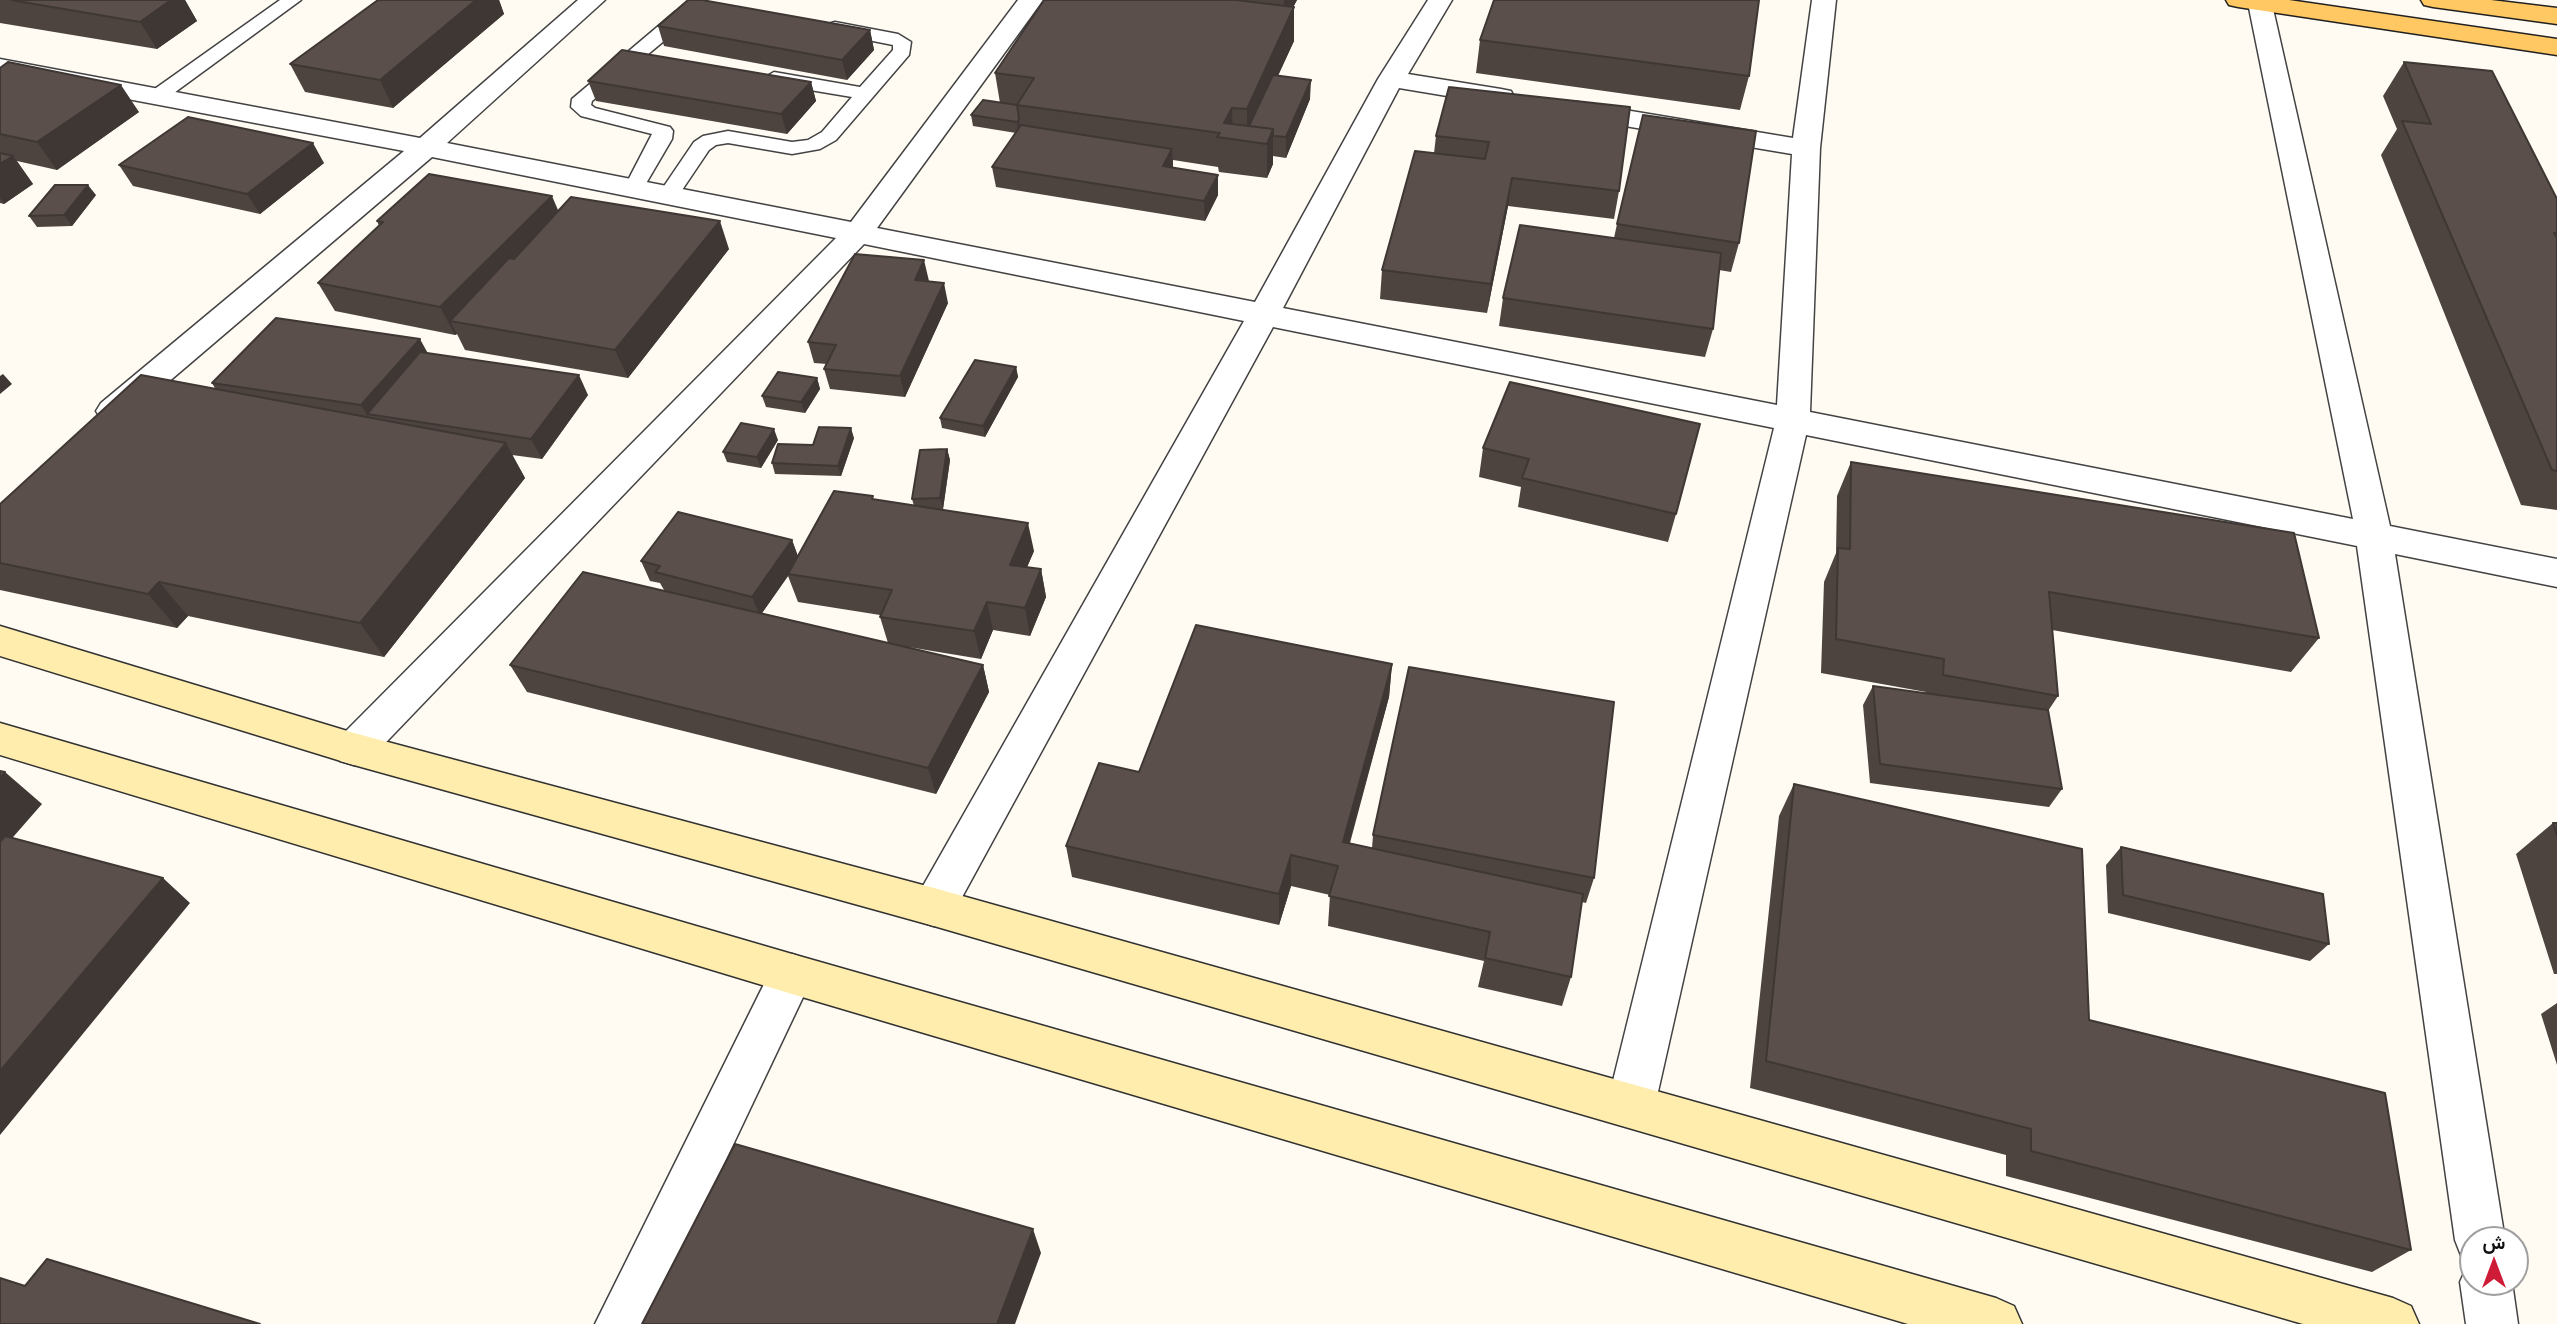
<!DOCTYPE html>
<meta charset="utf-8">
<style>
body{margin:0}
#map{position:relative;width:2557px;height:1324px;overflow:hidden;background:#fffbf3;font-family:Lora,Vazirmatn,serif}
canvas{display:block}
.north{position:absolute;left:2459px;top:1226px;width:70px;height:70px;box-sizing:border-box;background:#fff;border:2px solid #9f9f9f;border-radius:50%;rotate:0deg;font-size:19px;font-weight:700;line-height:28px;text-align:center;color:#101010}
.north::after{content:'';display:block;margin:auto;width:24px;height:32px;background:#cd1b38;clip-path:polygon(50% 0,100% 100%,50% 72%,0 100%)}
</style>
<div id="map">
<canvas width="2557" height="1324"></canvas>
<div class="north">ش</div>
</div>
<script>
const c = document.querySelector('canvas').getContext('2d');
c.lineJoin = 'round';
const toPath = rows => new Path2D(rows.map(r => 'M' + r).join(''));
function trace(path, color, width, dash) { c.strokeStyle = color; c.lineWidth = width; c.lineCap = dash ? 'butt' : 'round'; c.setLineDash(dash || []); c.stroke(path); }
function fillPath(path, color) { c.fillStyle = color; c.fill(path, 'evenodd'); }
const lane = toPath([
 [280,0,301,0,163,101,149,101,146,97,149,93,280,0],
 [691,7,697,9,700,13,697,17,689,20,592,101,591,105,595,108,670,127,673,131,672,139,641,192,627,192,624,188,652,134,581,116,571,107,572,99,675,12,691,7],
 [835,22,898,34,911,42,909,55,836,140,820,149,792,154,728,143,716,145,709,150,676,199,662,199,658,195,694,142,703,136,728,131,792,142,808,140,822,132,852,97,774,84,764,78,774,72,860,87,893,50,893,45,828,32,826,28,828,24,835,22]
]);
const street = toPath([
 [578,0,605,0,447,143,851,222,1018,0,1043,0,877,228,1255,302,1378,79,1428,0,1452,0,1408,74,1501,89,1511,91,1514,97,1511,103,1501,105,1399,88,1283,308,1777,405,1792,154,1577,118,1567,116,1563,110,1567,104,1577,102,1793,138,1812,0,1836,0,1820,148,1810,412,2353,519,2248,3,2251,0,2271,0,2390,526,2557,559,2557,587,2395,554,2505,1240,2473,1240,2473,1282,2512,1282,2518,1324,2466,1324,2460,1282,2468,1264,2472,1262,2462,1258,2455,1240,2357,546,1806,435,1655,1105,1648,1121,1631,1128,1614,1121,1607,1105,1774,428,1273,327,949,921,934,926,919,921,912,907,919,893,1244,321,864,244,368,761,354,765,340,761,334,749,340,737,836,238,432,157,125,419,113,422,101,419,96,411,101,403,404,151,0,75,0,59,420,138,578,0],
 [792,954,808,960,814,974,648,1324,595,1324,776,960,792,954]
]);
const secondary = toPath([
 [0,626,354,733,934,888,2393,1298,2411,1306,2419,1324,2303,1324,934,926,354,765,0,656,0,626],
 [0,723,792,954,1996,1298,2014,1306,2022,1324,1908,1324,792,994,0,755,0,723]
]);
const primary = toPath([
 [2226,0,2289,0,2557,39,2557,55,2238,7,2229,5,2226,0],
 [2421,0,2491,0,2557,8,2557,24,2433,7,2424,5,2421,0]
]);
const wall = toPath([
 [0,0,185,0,197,21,157,49,0,23],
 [378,0,499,0,504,14,393,108,305,92,290,64],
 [1044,0,1297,0,1293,7,1294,41,1278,75,1310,99,1286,158,1273,156,1273,164,1267,178,1219,172,1218,167,1173,160,1173,168,1218,175,1218,195,1205,221,996,187,992,167,1016,133,973,126,971,115,1000,103,995,73],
 [658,26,870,30,874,50,847,80,664,46],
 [1480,40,1749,76,1740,110,1476,73],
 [2404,62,2557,199,2557,510,2521,505,2381,155,2397,129,2383,96],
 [0,68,139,112,57,170,17,161,33,184,4,204,0,203],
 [588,81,811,82,816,101,787,134,596,101],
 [1449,87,1619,191,1614,219,1508,206,1487,313,1380,299,1382,270,1434,153,1436,136],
 [324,163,260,214,133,186,119,165],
 [96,195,72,226,37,227,29,216],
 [558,211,729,249,628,378,465,350,457,334,455,335,335,311,318,283,379,226,377,221],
 [1617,224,1739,243,1731,272,1719,270,1713,329,1705,357,1499,326,1503,298,1614,238],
 [928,281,948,303,905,397,830,389,824,369,827,364,814,363,808,342],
 [428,353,588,395,542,459,512,455,525,478,384,657,188,616,177,628,0,590,0,504,216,390,212,383],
 [1016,367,1018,377,985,437,942,428,940,418],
 [817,378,820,389,805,413,766,407,762,396],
 [1510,382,1676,514,1668,542,1518,507,1521,487,1479,477,1483,448],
 [854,438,841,476,775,474,772,463,813,445],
 [778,440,761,468,727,462,723,452],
 [947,449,950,460,943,509,935,509,1034,551,1027,567,1041,569,1046,597,1030,636,993,630,981,659,908,647,983,665,989,692,936,794,527,692,510,665,664,590,660,583,650,581,641,561,792,540,798,556,874,500,914,506,912,499],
 [788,576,798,602,880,615,880,617,888,643,762,613],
 [1851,462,2319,638,2291,672,2052,630,2058,696,2048,711,2062,789,2049,807,1870,783,1863,705,1873,686,1926,693,1926,692,1821,673,1824,582,1836,553,1837,496],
 [1392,664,1389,697,1350,843,1372,848,1373,835,1594,878,1586,903,1582,902,1571,977,1562,1006,1478,987,1484,961,1328,926,1330,895,1291,886,1279,925,1072,877,1066,846,1139,772],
 [1794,784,2089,1020,2411,1250,2372,1272,2006,1176,2006,1155,1750,1088,1779,816],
 [2553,823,2557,823,2557,974,2554,974,2516,854],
 [2121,847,2329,944,2310,961,2108,913,2106,865],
 [2557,1003,2557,1065,2541,1014]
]);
const shadedWall = toPath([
 [171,0,185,0,197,21,157,49,140,22],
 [476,0,499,0,504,14,393,108,380,80],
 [1284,0,1297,0,1284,25],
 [1294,7,1294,41,1252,133,1247,132,1247,109],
 [870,30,874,50,847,80,842,60],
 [1311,80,1310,99,1286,158,1286,137],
 [811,82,816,101,787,134,781,114],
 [121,85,139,112,57,170,37,142],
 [1232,108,1233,139,1224,123],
 [1019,119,1020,130,1018,133,1017,122],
 [1273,129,1273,164,1267,178,1267,144],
 [313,143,324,163,260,214,247,194],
 [1172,149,1173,169,1163,166],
 [13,156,33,184,4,204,0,198,0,164],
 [1218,175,1218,195,1205,221,1204,201],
 [1512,178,1508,206,1487,313,1491,284],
 [88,185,96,195,72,226,64,215],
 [552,196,564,224,450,321,457,334,455,335,440,307],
 [720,221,729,249,628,378,615,350],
 [924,260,929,281,915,280],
 [944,283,948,303,905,397,900,376],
 [420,339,431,359,367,414,374,426,361,405],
 [1016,367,1018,377,985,437,983,426],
 [3,374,12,384,0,394,0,376],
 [579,375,588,395,542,459,531,439],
 [817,378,820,389,805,413,801,402],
 [851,428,854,438,841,476,838,466],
 [774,429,778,440,761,468,757,457],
 [506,443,525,478,384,657,360,623],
 [947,449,950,460,943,509,940,498],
 [1028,523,1034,551,1016,593,1010,565],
 [792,540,799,560,788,574,788,576,760,616,752,597],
 [1041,569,1046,597,1030,636,1025,608],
 [159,582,188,616,177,628,148,594],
 [987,602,993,630,981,659,974,631],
 [1392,664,1389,697,1341,873,1343,842],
 [983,665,989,692,936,794,928,768],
 [5,772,42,804,0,852,0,778],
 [1291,855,1291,886,1279,925,1279,894],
 [163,878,190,903,0,1135,0,1071],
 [1033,1229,1041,1253,1015,1324,997,1324]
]);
const building = toPath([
 [11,0,171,0,140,22,11,0],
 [378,0,476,0,380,80,290,64,378,0],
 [688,0,702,0,870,30,842,60,658,26,688,0],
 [1044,0,1236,0,1294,7,1247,109,1232,108,1224,123,1273,129,1267,144,1217,137,1220,133,1017,105,1034,78,995,73,1044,0],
 [1494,0,1759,0,1749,76,1480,40,1494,0],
 [622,50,811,82,781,114,588,81,622,50],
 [8,62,121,85,37,142,0,134,0,68,8,62],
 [2404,62,2492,71,2557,199,2557,233,2554,233,2557,238,2557,471,2552,470,2402,121,2431,124,2404,62],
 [1273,75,1311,80,1286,137,1273,136,1273,129,1249,126,1273,75],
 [1449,87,1630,107,1619,191,1512,178,1491,284,1382,270,1415,151,1485,159,1489,142,1436,136,1449,87],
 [983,100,1017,105,1019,119,1017,122,971,115,983,100],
 [1643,115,1756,131,1739,243,1617,224,1643,115],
 [188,117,313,143,247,194,119,165,188,117],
 [1021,125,1172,149,1163,166,1218,175,1204,201,992,167,1021,125],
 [0,153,13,156,0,164,0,153],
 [429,174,552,196,440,307,318,283,383,222,377,221,429,174],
 [55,185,88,185,64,215,29,216,55,185],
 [571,197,720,221,615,350,450,321,509,258,514,259,571,197],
 [1520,225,1721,253,1713,329,1503,298,1520,225],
 [855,254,924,260,915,280,944,283,900,376,824,369,836,345,808,342,855,254],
 [276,318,420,339,361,405,212,383,276,318],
 [420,352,579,375,531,439,367,414,420,352],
 [975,360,1016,367,983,426,940,418,975,360],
 [778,372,817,378,801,402,762,396,778,372],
 [141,375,506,443,360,623,159,582,148,594,0,563,0,504,141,375],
 [1510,382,1700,424,1676,514,1522,478,1529,459,1483,448,1510,382],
 [741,423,774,429,757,457,723,452,741,423],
 [819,427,851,428,838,466,772,463,778,444,813,445,819,427],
 [947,449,940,498,912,499,920,450,947,449],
 [1851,462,2294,533,2319,638,2049,592,2058,696,1943,675,1944,659,1836,639,1838,548,1850,549,1851,462],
 [834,491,873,496,872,499,1028,523,1010,565,1041,569,1025,608,987,602,974,631,880,617,892,590,788,574,834,491],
 [678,512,792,540,752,597,655,572,660,566,641,561,678,512],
 [583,572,983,665,928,768,510,665,583,572],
 [1196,625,1392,664,1343,842,1583,894,1571,977,1485,958,1490,932,1329,896,1338,866,1291,855,1279,894,1066,846,1099,763,1139,772,1196,625],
 [1409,667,1614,702,1594,878,1373,835,1409,667],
 [1873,686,2048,710,2062,789,1880,764,1873,686],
 [0,771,5,772,0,778,0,771],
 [1794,784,2082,849,2089,1020,2385,1093,2411,1250,2031,1151,2031,1129,1766,1061,1794,784],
 [2553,823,2557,823,2557,835,2553,823],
 [5,836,163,878,0,1071,0,842,5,836],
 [2121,847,2323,894,2329,944,2123,895,2121,847],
 [735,1144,1033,1229,997,1324,642,1324,735,1144],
 [47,1259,260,1324,0,1324,0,1278,25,1286,47,1259]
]);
trace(lane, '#434343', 3);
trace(street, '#434343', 3);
trace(secondary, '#323232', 3);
trace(primary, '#212121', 3);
fillPath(lane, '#fff');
fillPath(street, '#fff');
fillPath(secondary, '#ffedae');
fillPath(primary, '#ffc863');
fillPath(wall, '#4d4440');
fillPath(shadedWall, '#3f3734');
fillPath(building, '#5a4f4b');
trace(building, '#3f3734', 2);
</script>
